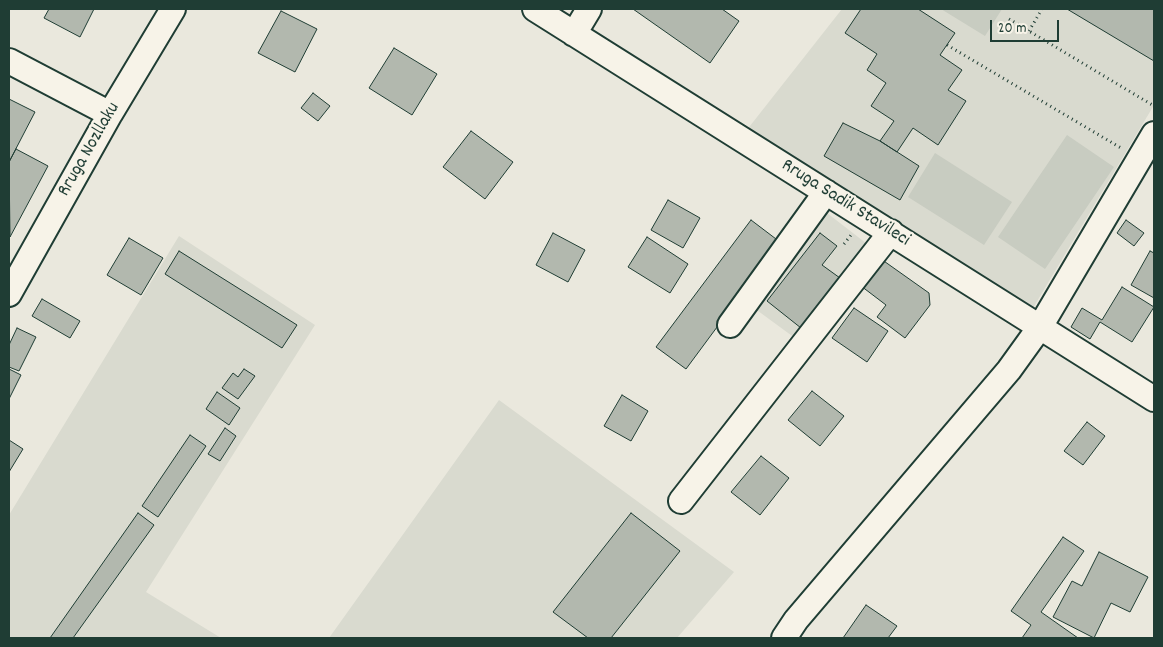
<!DOCTYPE html>
<style>
body{margin:0}
#map{position:relative;width:1163px;height:647px;overflow:hidden;background:#eae8dd;font-family:Dekko,sans-serif}
canvas{display:block}
.frame{position:absolute;inset:0;border:10px solid #1f3d34;pointer-events:none}
.scale{position:absolute;left:990px;top:20px;width:69px;height:22px;box-sizing:border-box;border:2px solid #1f3d34;border-top:0;padding-left:6px;font-size:15px;line-height:18px;white-space:nowrap;color:#1f3d34;-webkit-text-stroke:4px #f7f3e8;paint-order:stroke}
</style>
<div id="map">
<canvas width="1163" height="647"></canvas>
<div class="frame"></div>
<div class="scale">20 m</div>
</div>
<script>
const c = document.querySelector('canvas').getContext('2d');
c.lineJoin = 'round';
function fillPath(path, color) { c.fillStyle = color; c.fill(path, 'evenodd'); }
const toPath = rows => new Path2D(rows.map(r => 'M' + r).join(''));
function trace(path, color, width, dash) { c.strokeStyle = color; c.lineWidth = width; c.lineCap = dash ? 'butt' : 'round'; c.setLineDash(dash || []); c.stroke(path); }
function drawText(font, color, halo, rows, align = 'center') {
  c.font = font + ' Dekko,sans-serif'; c.lineWidth = 4.5; c.setLineDash([]); c.textBaseline = 'middle'; c.strokeStyle = halo; c.fillStyle = color; for (const [text, x, y, turn = 0] of rows) {
    c.save(); c.translate(x, y); c.rotate((+turn || 0) * Math.PI / 180); c.textAlign = isNaN(turn) ? turn : align; if (halo) c.strokeText(text, 0, 0); c.fillText(text, 0, 0); c.restore();
  }
}
const built = toPath([
 [842,9,1154,9,1154,105,1033,308,746,131],
 [827,213,871,247,799,341,754,308],
 [179,236,315,325,146,592,221,638,9,638,9,515],
 [499,400,734,572,677,638,329,638]
]);
const green = toPath([
 [941,9,1002,9,985,36],
 [1067,135,1114,167,1045,269,998,237],
 [935,153,1012,202,984,245,908,197]
]);
const building = toPath([
 [49,9,94,9,80,37,44,18,49,9],
 [633,9,722,9,739,21,710,63,633,9],
 [861,9,918,9,955,33,940,55,962,70,948,90,966,101,938,145,913,128,897,152,880,141,894,121,871,106,886,83,867,70,877,54,845,33,861,9],
 [1067,9,1154,9,1154,61,1067,9],
 [281,11,317,29,295,72,258,53,281,11],
 [394,48,437,74,412,115,369,88,394,48],
 [313,93,330,106,318,121,301,108,313,93],
 [9,99,35,112,9,162,9,99],
 [843,123,880,141,919,166,900,200,824,156,843,123],
 [471,131,513,162,485,199,443,167,471,131],
 [16,149,48,166,10,237,9,162,16,149],
 [668,200,700,218,683,248,651,230,668,200],
 [751,220,780,242,686,369,656,347,751,220],
 [1126,220,1144,233,1134,246,1117,233,1126,220],
 [553,233,585,250,568,282,536,265,553,233],
 [820,233,837,246,822,265,840,278,801,328,767,301,820,233],
 [647,237,688,264,670,293,628,267,647,237],
 [129,238,163,258,141,295,107,275,129,238],
 [179,251,297,325,282,348,165,274,179,251],
 [1150,251,1154,253,1154,298,1131,285,1150,251],
 [881,259,929,293,930,305,905,338,877,317,886,305,861,286,881,259],
 [1122,287,1154,307,1132,342,1100,322,1090,339,1071,327,1082,308,1102,320,1122,287],
 [42,299,80,321,70,338,32,316,42,299],
 [854,308,888,331,867,362,832,338,854,308],
 [17,328,36,337,19,371,9,367,9,345,17,328],
 [9,369,21,375,9,399,9,369],
 [244,369,255,376,238,399,222,388,233,373,238,377,244,369],
 [812,391,844,416,820,446,788,420,812,391],
 [217,392,240,408,229,425,206,409,217,392],
 [622,395,648,411,631,441,604,426,622,395],
 [1087,422,1105,436,1083,465,1064,451,1087,422],
 [225,428,236,436,220,461,208,454,225,428],
 [190,435,206,446,158,517,142,506,190,435],
 [9,440,23,449,9,472,9,440],
 [761,456,789,478,760,515,731,492,761,456],
 [138,513,154,525,73,638,50,638,138,513],
 [631,513,680,551,611,638,588,638,553,612,631,513],
 [1063,537,1084,551,1041,612,1078,638,1022,638,1031,625,1011,611,1063,537],
 [1099,552,1148,577,1130,612,1111,603,1094,638,1053,617,1072,581,1082,586,1099,552],
 [866,605,897,626,888,638,843,638,866,605]
]);
const path = toPath([
 [1009,19,1154,106],
 [1029,31,1042,9],
 [947,45,1121,148],
 [844,244,851,235]
]);
const minor = toPath([
 [535,9,1154,399],
 [574,34,589,9],
 [9,61,110,114],
 [9,294,110,114,173,9],
 [730,325,826,192],
 [681,501,891,232],
 [784,638,796,620,1009,370,1040,327,1154,134]
]);
const streetNames = [
 ["Rruga Nozllaku",90,150,-60],
 ["Rruga Sadik Stavileci",845,204,32]
];
fillPath(built, '#d9dacf');
fillPath(green, '#c8ccc1');
fillPath(building, '#b2b8ae');
trace(building, '#1f3d34', 1);
trace(minor, '#1f3d34', 28);
trace(path, '#1f3d34', 3, [1, 4]);
trace(minor, '#f7f3e8', 24);
drawText('19px', '#1f3d34', '#f7f3e8', streetNames);
</script>
